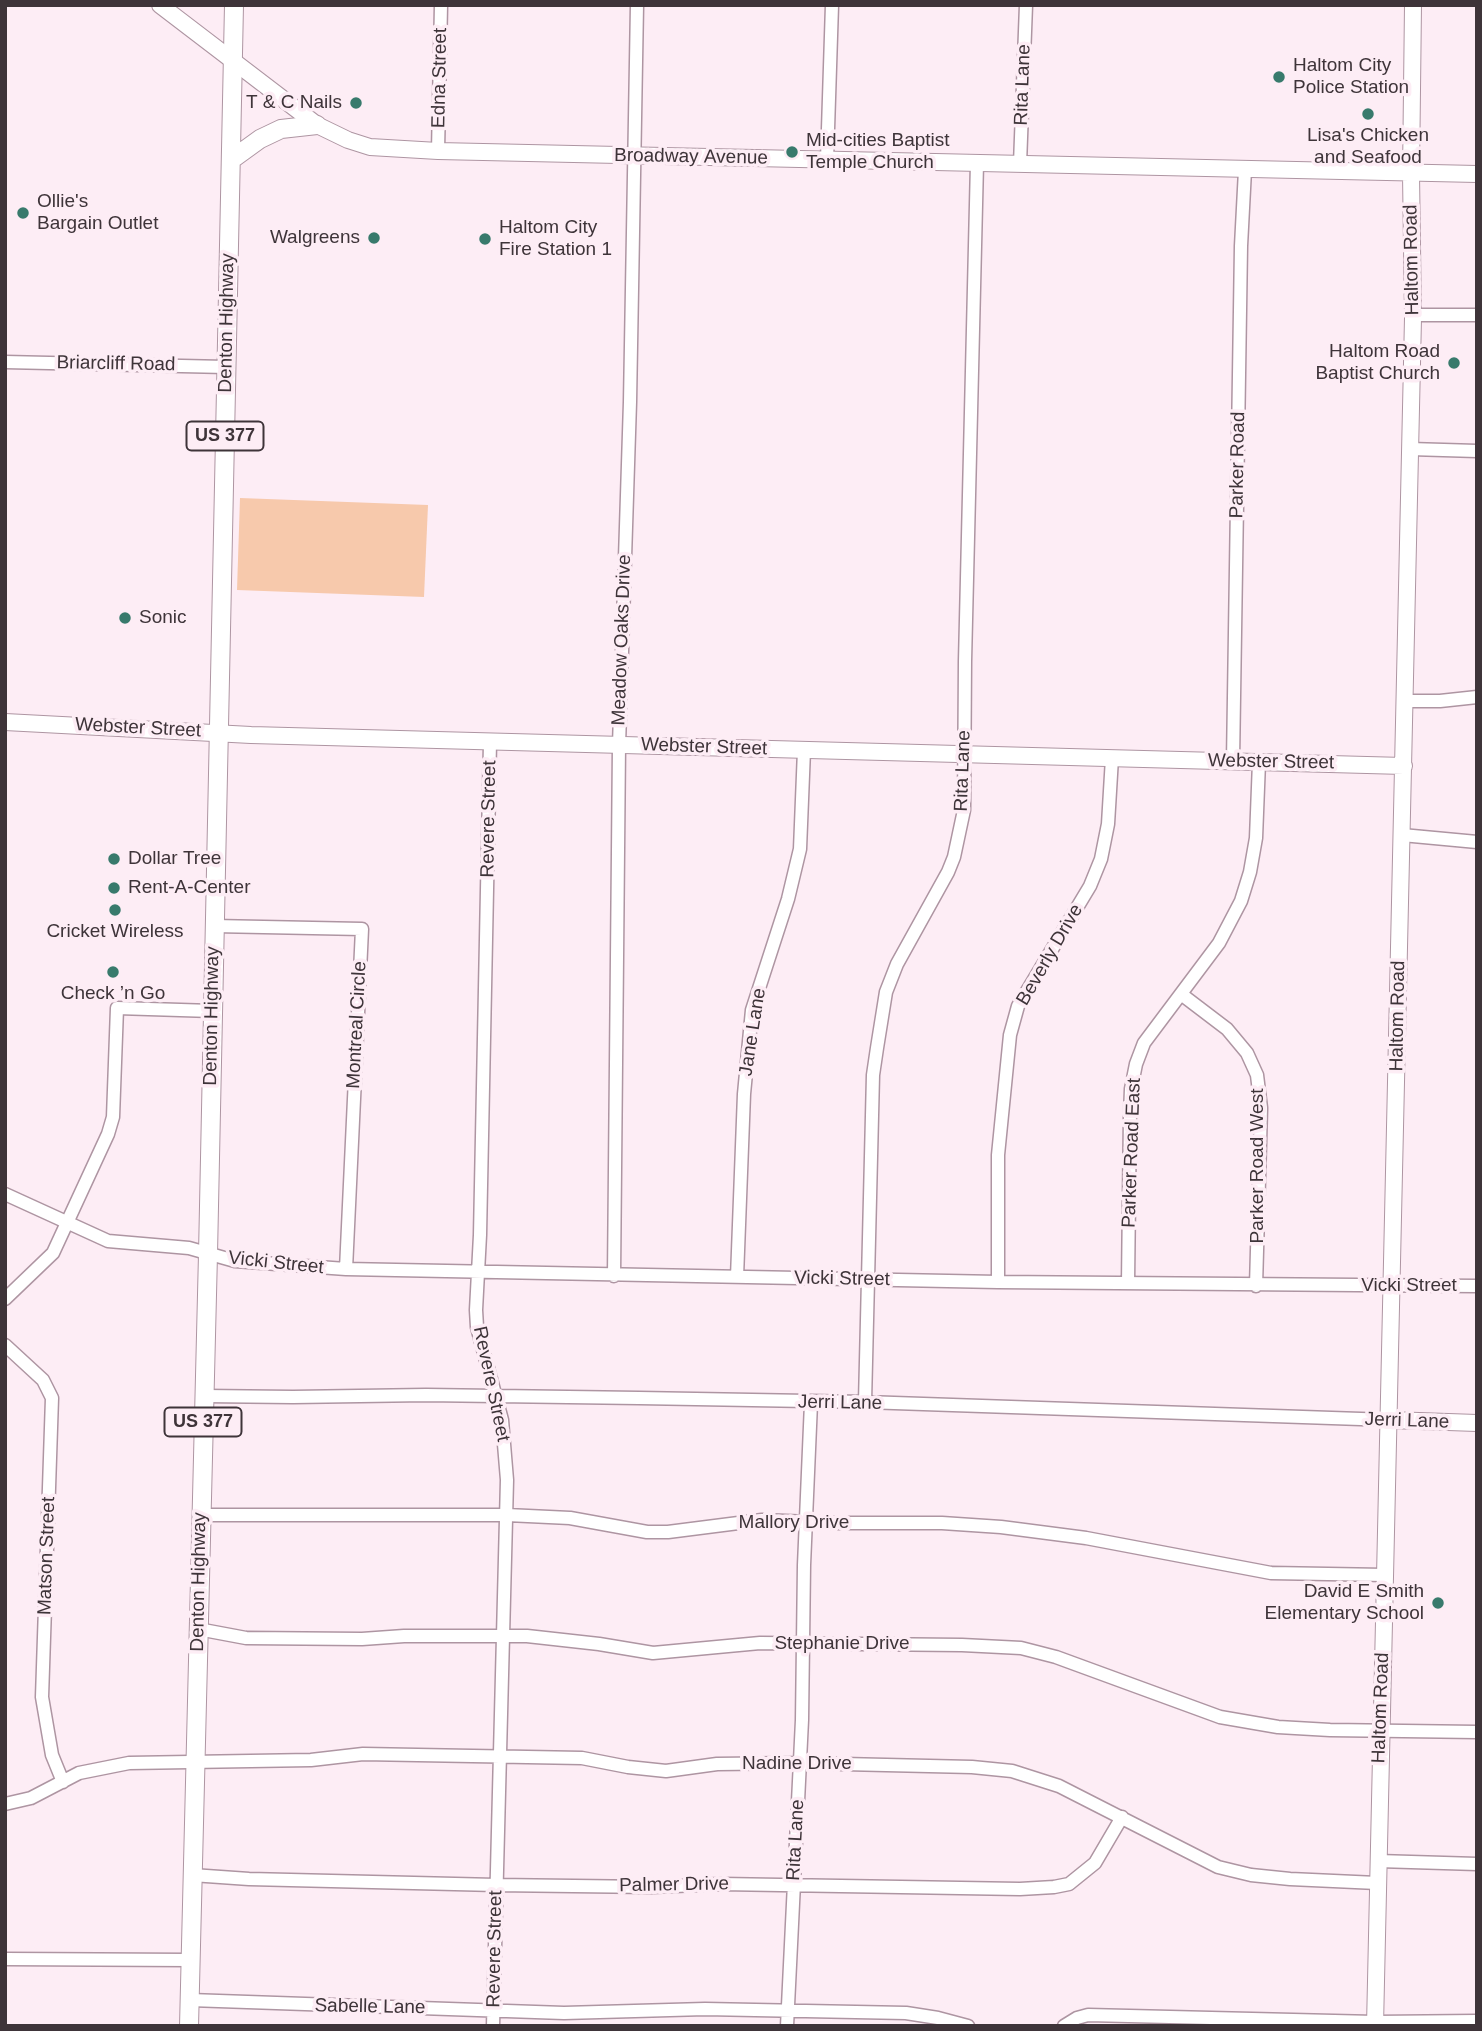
<!DOCTYPE html>
<meta charset="utf-8">
<style>
body{margin:0}
#map{position:relative;width:1482px;height:2031px;overflow:hidden;background:#fdedf5;font-family:Arial,sans-serif}
canvas{display:block}
.frame{position:absolute;inset:0;border:7px solid #3e3439;pointer-events:none}
</style>
<div id="map">
<canvas width="1482" height="2031"></canvas>
<div class="frame"></div>
</div>
<script>
const c = document.querySelector('canvas').getContext('2d');
c.lineJoin = 'round';
function fillPath(path, color) { c.fillStyle = color; c.fill(path, 'evenodd'); }
const toPath = rows => new Path2D(rows.map(r => 'M' + r).join(''));
function trace(path, color, width, dash) { c.strokeStyle = color; c.lineWidth = width; c.lineCap = dash ? 'butt' : 'round'; c.setLineDash(dash || []); c.stroke(path); }
function drawText(font, color, halo, rows, align = 'center') {
  c.font = font + ' Arial,sans-serif'; c.lineWidth = 7; c.setLineDash([]); c.textBaseline = 'middle'; c.strokeStyle = halo; c.fillStyle = color; for (const [text, x, y, turn = 0] of rows) {
    c.save(); c.translate(x, y); c.rotate((+turn || 0) * Math.PI / 180); c.textAlign = isNaN(turn) ? turn : align; if (halo) c.strokeText(text, 0, 0); c.fillText(text, 0, 0); c.restore();
  }
}
const green = toPath([
 [240,498,428,505,424,597,237,590]
]);
const street = toPath([
 [438,151,441,5],
 [827,160,832,5],
 [1020,164,1026,5],
 [1413,315,1477,315],
 [5,362,226,367],
 [1410,449,1477,451],
 [1405,701,1440,701,1477,697],
 [490,742,480,1235,476,1310,477,1327,502,1420,507,1480,493,2026],
 [1233,761,1241,246,1245,170],
 [1402,835,1477,842],
 [214,926,362,929,346,1269],
 [1181,994,1227,1029,1247,1053,1257,1075,1261,1108,1256,1286],
 [5,1194,108,1241,189,1248,235,1261,346,1269,998,1282,1477,1286],
 [614,1276,619,745,630,402,637,5],
 [737,1277,744,1094,752,1010,788,899,800,849,804,750],
 [998,1282,998,1155,1010,1035,1018,1006,1090,886,1101,859,1108,824,1112,758],
 [1128,1283,1130,1114,1131,1089,1136,1064,1144,1043,1219,943,1241,901,1250,872,1256,838,1259,762],
 [5,1299,53,1253,108,1134,113,1117,117,1008,212,1011],
 [5,1345,43,1380,52,1398,42,1697,52,1755,63,1782],
 [204,1396,293,1397,426,1395,639,1398,865,1402,1390,1420],
 [865,1402,873,1075,877,1048,886,992,897,964,948,872,954,857,964,810,965,661,977,163],
 [200,1515,507,1515,570,1518,647,1532,668,1532,762,1520,833,1523,942,1523,1001,1527,1086,1538,1271,1573,1385,1575],
 [198,1629,246,1638,362,1639,404,1636,527,1636,599,1644,653,1653,760,1643,962,1645,1021,1648,1056,1657,1220,1717,1278,1727,1330,1730,1477,1732],
 [5,1804,31,1798,79,1773,129,1763,311,1760,363,1754,582,1758,628,1767,666,1771,717,1764,800,1763,972,1767,1012,1771,1059,1786,1218,1867,1251,1875,1290,1879,1377,1883],
 [1378,1861,1477,1864],
 [192,1875,249,1879,496,1885,651,1887,721,1884,1020,1889,1054,1887,1069,1884,1095,1863,1122,1817],
 [5,1959,190,1960],
 [190,2000,564,2013,705,2009,906,2013,938,2018,968,2026],
 [787,2026,802,1720,804,1565,811,1403],
 [1064,2026,1077,2018,1088,2015,1375,2022,1477,2021]
]);
const secondary = toPath([
 [160,5,317,125,348,140,370,147,438,151,1477,174],
 [5,722,251,735,1404,766],
 [1390,1420,1477,1423],
 [1375,2026,1413,318,1411,174,1413,5]
]);
const primary = toPath([
 [231,160,260,139,281,129,317,125],
 [189,2026,208,1254,234,5]
]);
const markers = [
 [1279,77,7,"#387a6c"],
 [356,103,7,"#387a6c"],
 [1368,114,7,"#387a6c"],
 [792,152,7,"#387a6c"],
 [23,213,7,"#387a6c"],
 [374,238,7,"#387a6c"],
 [485,239,7,"#387a6c"],
 [1454,363,7,"#387a6c"],
 [125,618,7,"#387a6c"],
 [114,859,7,"#387a6c"],
 [114,888,7,"#387a6c"],
 [115,910,7,"#387a6c"],
 [113,972,7,"#387a6c"],
 [1438,1603,7,"#387a6c"]
];
const shields = [
 [225,436,77],
 [203,1422,77]
];
const shieldNames = [
 ["US 377",225,436],
 ["US 377",203,1422]
];
const poiNames = [
 ["Haltom City",1293,66],
 ["Police Station",1293,88],
 ["T & C Nails",342,103,"right"],
 ["Lisa's Chicken",1368,136,"center"],
 ["and Seafood",1368,158,"center"],
 ["Mid-cities Baptist",806,141],
 ["Temple Church",806,163],
 ["Ollie's",37,202],
 ["Bargain Outlet",37,224],
 ["Haltom City",499,228],
 ["Fire Station 1",499,250],
 ["Walgreens",360,238,"right"],
 ["Haltom Road",1440,352,"right"],
 ["Baptist Church",1440,374,"right"],
 ["Sonic",139,618],
 ["Dollar Tree",128,859],
 ["Rent-A-Center",128,888],
 ["Cricket Wireless",115,932,"center"],
 ["Check ’n Go",113,994,"center"],
 ["David E Smith",1424,1592,"right"],
 ["Elementary School",1424,1614,"right"]
];
const streetNames = [
 ["Edna Street",440,78,-89],
 ["Rita Lane",1023,85,-88],
 ["Broadway Avenue",691,157,1],
 ["Haltom Road",1412,260,-91],
 ["Denton Highway",227,323,-89],
 ["Briarcliff Road",116,364,1],
 ["Parker Road",1238,465,-89],
 ["Meadow Oaks Drive",622,640,-88],
 ["Webster Street",138,728,3],
 ["Webster Street",704,747,2],
 ["Webster Street",1271,762,1],
 ["Rita Lane",963,771,-88],
 ["Revere Street",489,819,-89],
 ["Beverly Drive",1050,955,-60],
 ["Denton Highway",212,1016,-89],
 ["Haltom Road",1398,1016,-89],
 ["Montreal Circle",357,1025,-87],
 ["Jane Lane",753,1032,-81],
 ["Parker Road East",1132,1153,-88],
 ["Parker Road West",1258,1166,-90],
 ["Vicki Street",276,1263,6],
 ["Vicki Street",842,1279,1],
 ["Vicki Street",1409,1286],
 ["Revere Street",491,1384,78],
 ["Jerri Lane",840,1403,1],
 ["Jerri Lane",1407,1421,2],
 ["Mallory Drive",794,1523],
 ["Matson Street",47,1556,-88],
 ["Denton Highway",199,1582,-89],
 ["Stephanie Drive",842,1644],
 ["Haltom Road",1381,1708,-88],
 ["Nadine Drive",797,1764],
 ["Rita Lane",796,1840,-87],
 ["Palmer Drive",674,1885,-1],
 ["Revere Street",495,1949,-89],
 ["Sabelle Lane",370,2007,1]
];
fillPath(green, '#f7c9ac');
trace(street, '#ae95a2', 15);
trace(secondary, '#ae95a2', 18);
trace(primary, '#ae95a2', 20);
trace(street, '#fff', 12);
trace(secondary, '#fff', 16);
trace(primary, '#fff', 18);
for (const [x, y, r, color] of markers) { const dot = new Path2D(); dot.arc(x, y, r, 0, 2 * Math.PI); c.fillStyle = color; c.fill(dot); trace(dot, '#fdedf5', 2.5); }
for (const [x, y, w] of shields) { const box = new Path2D(); box.roundRect(x - w / 2, y - 14.5, w, 29, 5); c.fillStyle = '#fdedf5'; c.fill(box); trace(box, '#3e3439', 2); }
drawText('bold 18px', '#3e3439', null, shieldNames);
drawText('19px', '#3e3439', '#fdedf5', poiNames, 'left');
drawText('19px', '#3e3439', '#fdedf5', streetNames);
</script>
